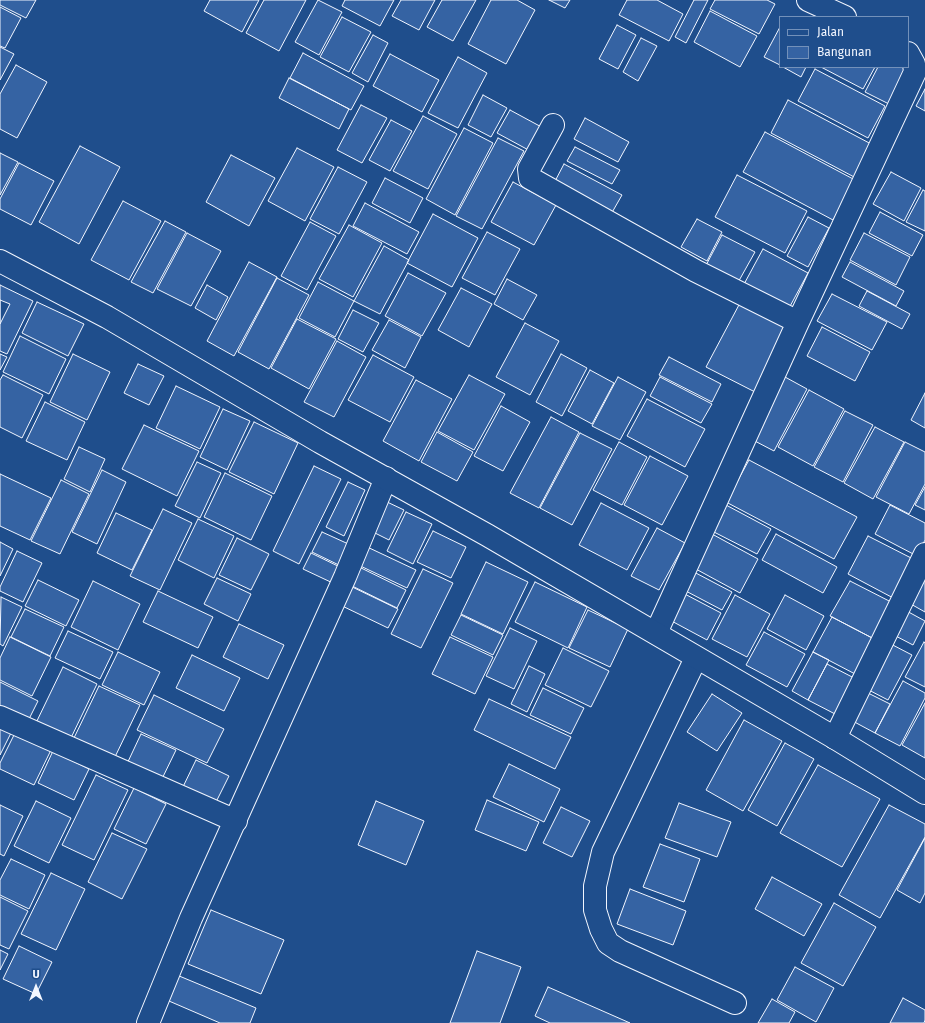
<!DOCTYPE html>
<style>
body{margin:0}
#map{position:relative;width:925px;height:1023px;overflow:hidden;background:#1f4e8c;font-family:"Fira Sans",sans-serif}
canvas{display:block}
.legend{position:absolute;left:779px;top:16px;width:130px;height:52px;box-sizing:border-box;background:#1f4e8c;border:1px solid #7391ba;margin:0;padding:5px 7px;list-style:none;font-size:12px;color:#f2f6ff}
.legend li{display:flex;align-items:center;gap:8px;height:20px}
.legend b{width:20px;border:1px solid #7391ba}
.north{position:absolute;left:16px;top:967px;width:40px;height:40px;-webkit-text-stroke:3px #1f4e8c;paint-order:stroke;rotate:0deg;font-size:11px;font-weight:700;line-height:16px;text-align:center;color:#f2f6ff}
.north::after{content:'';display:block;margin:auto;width:14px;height:18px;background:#f2f6ff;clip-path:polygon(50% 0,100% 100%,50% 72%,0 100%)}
</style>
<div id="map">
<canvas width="925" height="1023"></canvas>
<ul class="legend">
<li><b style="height:5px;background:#1f4e8c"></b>Jalan</li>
<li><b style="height:11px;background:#3563a3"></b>Bangunan</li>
</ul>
<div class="north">U</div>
</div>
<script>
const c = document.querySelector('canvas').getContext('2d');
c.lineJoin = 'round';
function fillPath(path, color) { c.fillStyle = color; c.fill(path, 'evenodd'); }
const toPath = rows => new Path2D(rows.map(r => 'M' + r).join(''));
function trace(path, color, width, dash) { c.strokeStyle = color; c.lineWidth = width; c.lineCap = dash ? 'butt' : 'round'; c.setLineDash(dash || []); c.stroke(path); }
const building = toPath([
 [0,0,36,0,26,18,0,5,0,0],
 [210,0,259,0,242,32,204,11,210,0],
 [264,0,306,0,279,51,246,33,264,0],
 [318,0,342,12,319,55,295,42,318,0],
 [345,0,394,0,380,26,342,6,345,0],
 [401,0,435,0,419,30,392,16,401,0],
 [442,0,476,0,453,41,427,27,442,0],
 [491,0,517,0,535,10,506,64,468,44,491,0],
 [549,0,570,0,565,8,549,0],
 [627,0,657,0,683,14,669,41,619,15,627,0],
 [694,0,708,0,686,43,675,37,694,0],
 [715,0,767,0,775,4,759,34,710,9,715,0],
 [0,7,21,18,5,48,0,46,0,7],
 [710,11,757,36,740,67,694,42,710,11],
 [342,17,371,32,349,72,320,57,342,17],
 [617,25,636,35,618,69,599,59,617,25],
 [780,27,780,65,764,57,780,27],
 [373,35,388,43,368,82,352,73,373,35],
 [641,38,657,46,638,81,623,72,641,38],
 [0,47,14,54,0,80,0,47],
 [303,53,364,86,351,110,290,78,303,53],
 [390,54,439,80,422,112,373,86,390,54],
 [458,57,487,73,458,128,428,113,458,57],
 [16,65,47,82,17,138,0,129,0,94,16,65],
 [783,67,806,67,801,77,783,67],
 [821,67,875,67,863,89,821,67],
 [878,67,908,67,891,105,865,92,878,67],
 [815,69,885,106,868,138,798,101,815,69],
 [289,78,349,109,339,129,279,98,289,78],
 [925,89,925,111,916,106,925,89],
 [483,95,507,108,491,137,468,125,483,95],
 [788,100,873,145,856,178,771,133,788,100],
 [361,105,387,118,362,163,337,150,361,105],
 [510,110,547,130,534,153,497,133,510,110],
 [423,116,457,134,428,189,393,171,423,116],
 [585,118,629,142,618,162,574,139,585,118],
 [391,120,412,131,390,171,369,160,391,120],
 [464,128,493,143,455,215,426,199,464,128],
 [765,132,855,180,833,220,743,172,765,132],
 [498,138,524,151,482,229,456,216,498,138],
 [80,146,120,167,79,244,39,222,80,146],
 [575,147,620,170,612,184,567,161,575,147],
 [297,148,334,167,305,221,268,201,297,148],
 [0,153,18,162,0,195,0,153],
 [231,155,275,178,249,226,206,202,231,155],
 [19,163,54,181,31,225,0,209,0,199,19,163],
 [564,164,622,195,610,216,553,185,564,164],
 [338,167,367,182,339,234,310,219,338,167],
 [891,172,921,188,904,221,873,204,891,172],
 [737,175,807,211,785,253,715,217,737,175],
 [385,178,423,198,410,223,372,203,385,178],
 [513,182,556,205,534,245,491,222,513,182],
 [923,190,925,191,925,231,906,222,923,190],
 [123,201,161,221,129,280,91,260,123,201],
 [365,203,419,232,407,254,353,226,365,203],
 [880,212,923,235,912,256,869,233,880,212],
 [433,214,478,238,452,287,407,263,433,214],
 [808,217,829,228,808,267,787,256,808,217],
 [697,219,722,232,707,261,681,247,697,219],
 [165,221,186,232,153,293,131,282,165,221],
 [310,222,336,236,307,290,281,276,310,222],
 [349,225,382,243,353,297,319,279,349,225],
 [487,232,520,249,495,295,462,278,487,232],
 [187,233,221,251,191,306,157,289,187,233],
 [864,233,910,257,896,285,850,260,864,233],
 [722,235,755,252,736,286,704,269,722,235],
 [384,246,409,260,380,314,354,301,384,246],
 [763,249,808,273,788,310,743,286,763,249],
 [249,262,277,277,234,356,207,341,249,262],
 [850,262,904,291,896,306,842,277,850,262],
 [408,273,446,293,422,336,385,316,408,273],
 [277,278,309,295,269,369,238,352,277,278],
 [507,279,537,295,523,320,494,304,507,279],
 [318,282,354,301,335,337,299,318,318,282],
 [0,285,33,301,7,354,0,351,0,285],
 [207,285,228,297,216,320,195,308,207,285],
 [461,288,492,304,469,347,438,330,461,288],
 [867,291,910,314,902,329,859,306,867,291],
 [832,294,887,322,872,350,817,321,832,294],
 [0,300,10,304,0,324,0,300],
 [37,302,84,324,68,356,22,333,37,302],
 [740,303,791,329,757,393,706,367,740,303],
 [353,310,379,323,363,352,338,339,353,310],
 [297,319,336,339,309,389,271,368,297,319],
 [389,320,421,337,405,368,372,350,389,320],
 [525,323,559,341,530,395,496,377,525,323],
 [822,327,870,352,855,381,807,356,822,327],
 [20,336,66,359,49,394,3,372,20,336],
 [337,341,366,357,334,417,304,402,337,341],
 [0,354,7,357,0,370,0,354],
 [73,354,110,372,87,420,50,402,73,354],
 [561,354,587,368,562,416,536,402,561,354],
 [373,355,414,377,390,422,348,400,373,355],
 [669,357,721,384,712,402,659,375,669,357],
 [138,364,164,376,149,405,124,393,138,364],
 [590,370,614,383,592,424,568,411,590,370],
 [3,375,43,395,22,438,0,427,0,380,3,375],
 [469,375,505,394,474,450,438,431,469,375],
 [618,377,646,392,620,440,592,426,618,377],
 [660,377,712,404,701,423,650,396,660,377],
 [785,377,807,389,774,451,751,439,785,377],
 [416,380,452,399,419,461,383,441,416,380],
 [176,386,220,407,200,449,156,428,176,386],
 [809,390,844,409,813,466,778,447,809,390],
 [925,393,925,428,911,420,925,393],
 [647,399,705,429,685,467,627,436,647,399],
 [45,402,85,422,67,460,26,441,45,402],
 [501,406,530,422,503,471,474,456,501,406],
 [223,409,250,421,227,470,200,457,223,409],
 [845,411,873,425,843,482,814,467,845,411],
 [551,417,579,432,539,508,510,493,551,417],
 [254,422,298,443,274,494,229,472,254,422],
 [144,425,199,451,177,496,122,469,144,425],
 [875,427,904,442,873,499,844,483,875,427],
 [437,432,473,452,457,481,421,462,437,432],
 [580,433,612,449,572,525,540,508,580,433],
 [619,442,647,457,622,505,593,490,619,442],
 [905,442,925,452,925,484,909,514,876,497,905,442],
 [79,447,105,459,90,492,64,479,79,447],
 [650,456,688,476,662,525,624,505,650,456],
 [749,460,857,517,834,559,726,502,749,460],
 [197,462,221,473,200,518,175,506,197,462],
 [314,466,341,479,299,564,273,551,314,466],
 [102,470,126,482,97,544,72,532,102,470],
 [225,473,272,496,251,540,204,517,225,473],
 [0,474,51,498,30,540,0,526,0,474],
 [61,480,89,494,60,554,31,541,61,480],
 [348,482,365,490,344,536,326,527,348,482],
 [925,487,925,510,915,505,925,487],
 [385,501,404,510,389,540,371,531,385,501],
 [601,503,649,528,627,570,579,545,601,503],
 [726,505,771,529,757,554,712,531,726,505],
 [890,505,925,523,925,540,917,556,875,534,890,505],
 [163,509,192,523,160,590,130,576,163,509],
 [406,512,432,524,413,564,387,551,406,512],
 [116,513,152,530,132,570,97,553,116,513],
 [198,519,234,536,214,578,178,560,198,519],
 [657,528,685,543,659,590,631,576,657,528],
 [433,531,466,547,451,578,417,562,433,531],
 [322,532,355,547,345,568,312,552,322,532],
 [712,534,758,559,740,593,694,568,712,534],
 [776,534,837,567,823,593,762,560,776,534],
 [868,536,917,561,897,600,848,574,868,536],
 [237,538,269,554,251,590,219,575,237,538],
 [0,542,13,549,0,576,0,542],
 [363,545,416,570,407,588,354,563,363,545],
 [17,551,42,563,23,602,0,591,0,587,17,551],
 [311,553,344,569,337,585,303,569,311,553],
 [486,562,528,582,503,634,461,614,486,562],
 [355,565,406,590,397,608,346,583,355,565],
 [423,569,453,583,421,648,391,634,423,569],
 [692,571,732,592,722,610,682,589,692,571],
 [925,573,925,612,909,603,925,573],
 [217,578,251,594,238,621,204,604,217,578],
 [38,580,79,600,66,626,25,606,38,580],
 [93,581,140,604,118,650,71,627,93,581],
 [850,581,895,604,876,640,830,616,850,581],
 [535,582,587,607,568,648,515,622,535,582],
 [346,584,398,609,388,628,336,603,346,584],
 [158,591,213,617,198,648,143,622,158,591],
 [681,592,721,613,707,640,666,618,681,592],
 [735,595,770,614,747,657,712,639,735,595],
 [785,595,824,616,806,650,767,629,785,595],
 [1,597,22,607,3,646,0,644,1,597],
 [25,609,64,627,50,656,11,637,25,609],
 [903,609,925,621,913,645,890,633,903,609],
 [588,610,628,629,610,667,569,648,588,610],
 [461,615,503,635,493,655,451,635,461,615],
 [832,617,876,640,857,675,813,652,832,617],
 [239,624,284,645,268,679,223,657,239,624],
 [510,628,537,641,514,689,486,676,510,628],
 [68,631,113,652,100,679,55,658,68,631],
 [764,632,805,654,787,687,746,665,764,632],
 [10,637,51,657,32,696,0,680,0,658,10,637],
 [450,637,493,657,475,694,432,674,450,637],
 [887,642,912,655,888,700,863,687,887,642],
 [924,642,925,643,925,687,905,677,924,642],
 [563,648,609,671,591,707,545,685,563,648],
 [118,652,160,672,144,705,102,685,118,652],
 [813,652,829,660,808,700,792,691,813,652],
 [192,655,240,678,224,711,176,688,192,655],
 [827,664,856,679,837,715,808,700,827,664],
 [529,666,545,674,527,712,511,704,529,666],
 [63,667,97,684,68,744,34,727,63,667],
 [903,681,925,693,925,698,900,746,875,733,903,681],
 [0,682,38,701,25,727,0,715,0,682],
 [99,686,140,705,114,759,73,740,99,686],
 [543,688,584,708,571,734,530,715,543,688],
 [862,690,890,704,875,733,847,718,862,690],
 [712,694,742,713,717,751,687,732,712,694],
 [154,695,224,729,207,763,137,730,154,695],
 [489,699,571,737,555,769,474,730,489,699],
 [925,703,925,758,902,745,925,703],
 [744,720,782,741,743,811,706,790,744,720],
 [0,728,11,733,0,755,0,728],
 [15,733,51,750,34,785,0,769,0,763,15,733],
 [141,734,176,750,159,785,125,768,141,734],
 [785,743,814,759,777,826,748,810,785,743],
 [53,751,89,769,74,800,38,783,53,751],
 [196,760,229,776,213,808,180,793,196,760],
 [509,764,560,789,544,822,493,797,509,764],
 [818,765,880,799,842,867,780,833,818,765],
 [96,775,128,790,94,860,62,845,96,775],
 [134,788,166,804,146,844,114,829,134,788],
 [487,800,539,822,526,851,475,830,487,800],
 [36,801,71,818,49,863,14,846,36,801],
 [376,801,424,821,406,865,358,845,376,801],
 [679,803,731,822,717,857,665,838,679,803],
 [0,805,23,816,4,856,0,854,0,805],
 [889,805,925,824,925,837,880,918,839,895,889,805],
 [561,807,590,821,572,857,543,843,561,807],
 [112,833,147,849,122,899,88,882,112,833],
 [925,838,925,893,920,903,897,890,925,838],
 [660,844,700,859,684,902,643,887,660,844],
 [11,859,45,875,29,909,0,895,0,880,11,859],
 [51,873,85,889,56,950,21,934,51,873],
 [772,877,822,904,804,936,755,909,772,877],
 [630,889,686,911,673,945,617,924,630,889],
 [0,897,28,911,9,949,0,945,0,897],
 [834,903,876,927,843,986,801,963,834,903],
 [211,910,284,940,261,994,188,964,211,910],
 [19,946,52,962,36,994,3,979,19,946],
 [0,950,8,954,0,970,0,950],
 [477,951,521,967,500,1023,450,1023,477,951],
 [795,967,834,988,816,1022,777,1000,795,967],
 [172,973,256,1008,250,1023,220,1023,162,998,172,973],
 [548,987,630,1023,550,1023,535,1016,548,987],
 [903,998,925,1010,925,1020,924,1023,890,1023,903,998],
 [772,999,795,1012,789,1023,758,1023,772,999]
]);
const minor = toPath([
 [808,0,845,17],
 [553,125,529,169,530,178,696,271,798,322],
 [656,633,798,322,915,72,914,64,908,53],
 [696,658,603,852,595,886,595,910,601,929,608,943,620,951,735,1003],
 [0,717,236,821],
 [835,738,925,554],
 [148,1023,191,918,345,577,386,478]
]);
const tertiary = toPath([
 [0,261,107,317,320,442,487,535,835,738,925,793]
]);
fillPath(building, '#3563a3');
trace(building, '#f2f6ff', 1);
trace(minor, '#f2f6ff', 24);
trace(tertiary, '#f2f6ff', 24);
trace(minor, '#1f4e8c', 22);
trace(tertiary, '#1f4e8c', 22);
</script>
